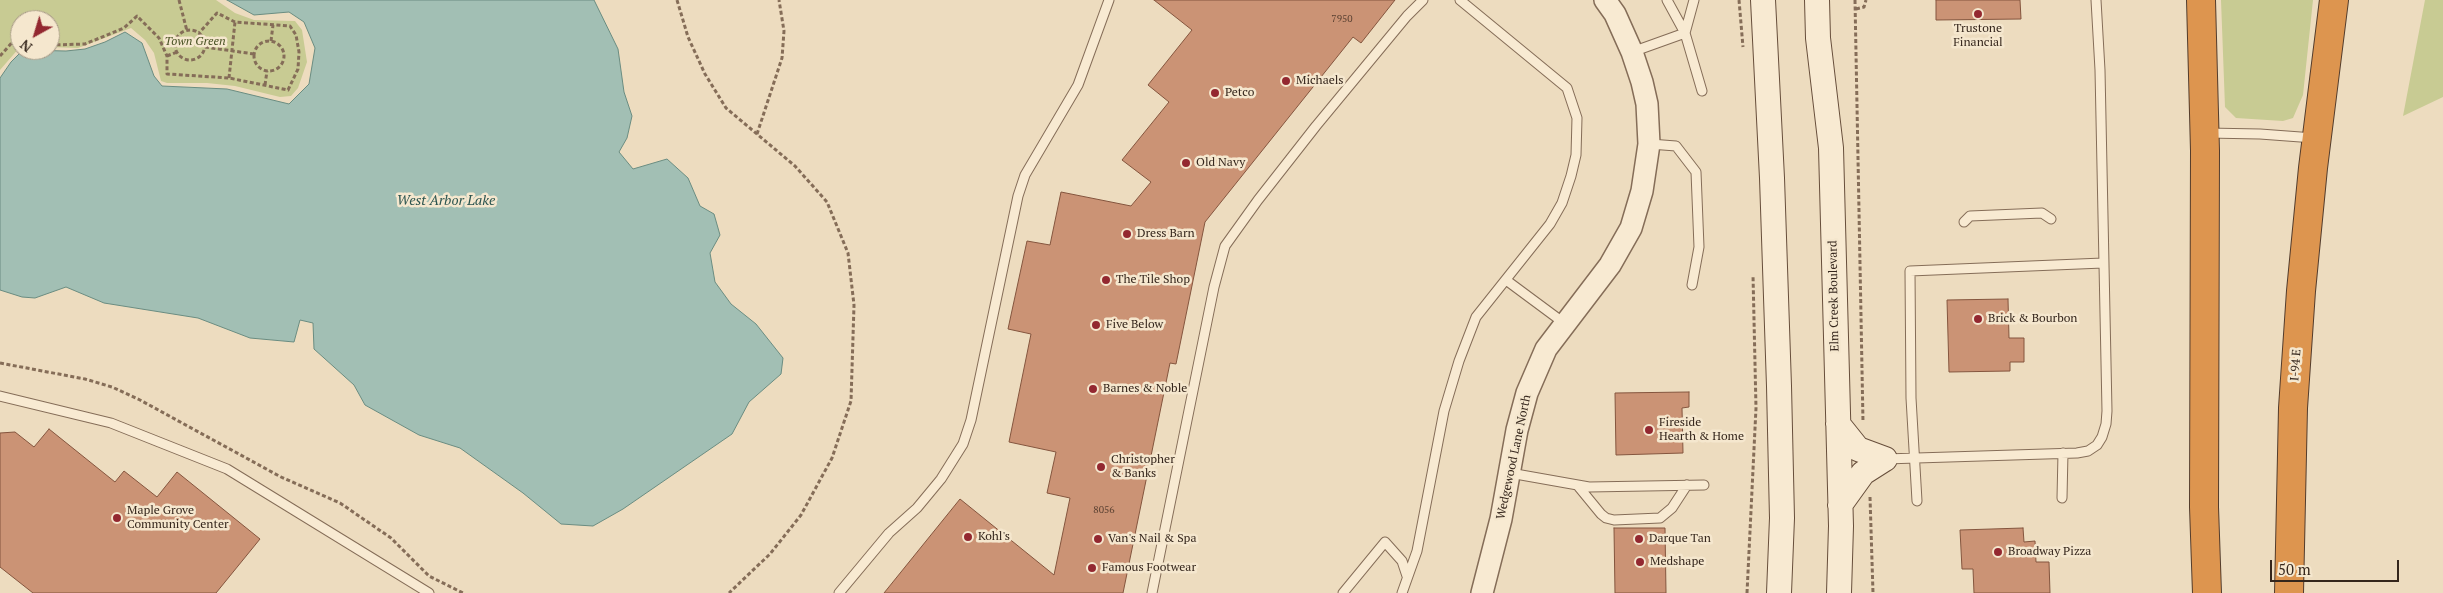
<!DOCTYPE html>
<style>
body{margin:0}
#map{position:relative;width:2443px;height:593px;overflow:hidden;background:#eddcbf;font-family:"PT Serif",serif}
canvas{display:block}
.north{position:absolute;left:10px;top:10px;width:50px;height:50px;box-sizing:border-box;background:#f5e7ce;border:1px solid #a89a87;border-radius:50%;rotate:219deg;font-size:14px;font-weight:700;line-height:20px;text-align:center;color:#35261c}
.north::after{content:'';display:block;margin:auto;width:18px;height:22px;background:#932830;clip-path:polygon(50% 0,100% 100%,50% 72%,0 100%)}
.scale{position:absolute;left:2270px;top:560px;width:129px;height:22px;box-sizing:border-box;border:2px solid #35261c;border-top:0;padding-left:6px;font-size:15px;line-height:18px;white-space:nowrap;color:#35261c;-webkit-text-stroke:4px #f5e7ce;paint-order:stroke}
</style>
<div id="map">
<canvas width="2443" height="593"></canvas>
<div class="north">N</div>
<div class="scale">50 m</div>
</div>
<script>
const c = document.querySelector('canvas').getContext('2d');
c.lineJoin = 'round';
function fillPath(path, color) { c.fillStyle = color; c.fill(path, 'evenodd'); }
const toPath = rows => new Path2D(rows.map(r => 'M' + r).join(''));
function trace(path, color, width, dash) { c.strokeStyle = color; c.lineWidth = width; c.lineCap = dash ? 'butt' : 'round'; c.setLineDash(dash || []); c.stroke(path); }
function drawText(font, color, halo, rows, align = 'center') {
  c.font = font + ' "PT Serif",serif'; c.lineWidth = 5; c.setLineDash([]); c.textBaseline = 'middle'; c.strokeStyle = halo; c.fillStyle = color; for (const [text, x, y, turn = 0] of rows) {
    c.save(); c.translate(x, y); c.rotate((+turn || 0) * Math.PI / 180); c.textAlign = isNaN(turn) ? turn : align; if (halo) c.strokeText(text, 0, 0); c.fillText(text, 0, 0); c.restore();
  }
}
const green = toPath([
 [0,0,216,0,235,13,254,20,295,21,302,30,307,62,298,88,291,96,280,97,235,86,207,83,167,83,161,81,154,53,145,40,131,28,78,48,50,47,50,20,20,20,20,47,0,70],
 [2221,0,2313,0,2303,95,2293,118,2283,121,2236,118,2225,107],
 [2425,0,2443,0,2443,97,2403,116]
]);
const water = toPath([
 [227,0,594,0,618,49,624,92,632,116,627,138,619,152,633,169,667,159,688,178,700,206,714,214,720,235,710,253,715,282,731,304,756,324,783,358,781,374,749,402,732,434,623,509,593,526,561,524,523,493,460,448,419,435,365,405,354,385,314,349,313,323,300,320,294,342,250,338,198,318,104,303,66,287,35,298,22,297,0,290,0,78,11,62,23,50,66,51,85,49,105,42,125,32,142,43,154,76,162,86,227,89,289,104,309,84,315,48,304,22,289,12,254,15,227,0]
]);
const building = toPath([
 [1154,0,1395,0,1361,43,1353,37,1205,222,1176,364,1170,363,1123,593,884,593,960,499,1054,575,1070,498,1047,493,1056,452,1009,442,1031,334,1008,329,1027,241,1050,245,1061,192,1131,206,1151,182,1122,160,1169,102,1148,85,1192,30,1154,0],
 [1936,0,2020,0,2021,19,1936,20,1936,0],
 [2008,299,2009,338,2024,338,2024,362,2010,362,2010,371,1949,372,1947,300,2008,299],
 [1689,392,1689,407,1682,408,1683,453,1616,455,1615,393,1689,392],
 [49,429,115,482,124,471,157,497,177,472,260,539,216,593,33,593,0,567,0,433,15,432,34,447,49,429],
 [1614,528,1665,528,1666,593,1615,593,1614,528],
 [2023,528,2024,542,2035,541,2036,562,2049,562,2050,593,1974,593,1973,569,1962,569,1960,530,2023,528]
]);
const path = toPath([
 [179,0,187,31],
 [677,0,688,37,705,74,726,108,795,166,827,202,848,253,854,305,851,401,832,458,801,515,770,554,729,593],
 [1739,0,1743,47],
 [1855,0,1863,422],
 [1856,9,1864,7,1866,0],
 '175 45a15 15 0 1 1 30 0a15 15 0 1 1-30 0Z',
 [271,41,273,25],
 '254 56a15 15 0 1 1 30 0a15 15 0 1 1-30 0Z',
 [50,45,85,44,124,28,137,16,159,38,167,56,167,74,229,78,288,90,298,69,299,52,296,35,290,26,235,22,217,13,199,33],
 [205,47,254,54],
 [0,56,17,37,20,38],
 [167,56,177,52],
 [229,78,235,22],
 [265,85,267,71],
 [757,134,782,58,784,31,779,0],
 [0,363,85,379,112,387,140,400,281,477,340,503,391,538,429,576,463,593],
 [1870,497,1873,593],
 [1747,593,1756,408,1753,275]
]);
const service = toPath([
 [1667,0,1685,33,1702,91],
 [1632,52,1685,33,1694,0],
 [2207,133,2260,134,2314,138],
 [1650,144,1676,146,1696,172,1699,247,1692,285],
 [1964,222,1970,216,2042,213,2051,219],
 [1506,280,1564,323],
 [0,396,111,423,227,469,429,593],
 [1885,459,2077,453,2088,451,2097,445,2102,437,2106,424,2107,411,2100,70,2096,0],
 [1510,473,1589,487,1704,485],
 [1578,486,1601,514,1606,518,1614,520,1660,518,1672,508,1687,485],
 [2062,498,2063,453],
 [1917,501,1911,398,1910,271,2103,263],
 [839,593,889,533,917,508,941,479,963,444,971,420,1018,196,1025,175,1078,85,1109,0],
 [1152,593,1214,287,1225,246,1258,200,1316,126,1407,16,1423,0],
 [1343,593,1385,542,1402,561,1407,576],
 [1402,593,1417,551,1444,411,1459,361,1476,317,1550,224,1562,203,1571,176,1576,155,1577,118,1567,88,1460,0]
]);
const tertiary = toPath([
 [1482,593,1501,519,1517,430,1527,393,1546,349,1610,265,1631,228,1642,191,1649,144,1647,104,1642,82,1632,52,1615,14,1605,0]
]);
const secondary = toPath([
 [1763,0,1772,178,1779,386,1782,518,1779,593],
 [1817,0,1818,38,1831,148,1841,526,1839,593],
 [1838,424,1858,449,1885,459],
 [1840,505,1863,473,1885,459]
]);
const motorway = toPath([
 [2201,0,2205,151,2204,507,2207,593],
 [2289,593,2293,408,2301,291,2313,168,2334,0]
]);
const markers = [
 [1978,14,5,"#932830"],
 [1286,81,5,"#932830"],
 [1215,93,5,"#932830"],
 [1186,163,5,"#932830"],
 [1127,234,5,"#932830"],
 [1106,280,5,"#932830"],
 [1978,319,5,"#932830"],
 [1096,325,5,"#932830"],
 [1093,389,5,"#932830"],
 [1649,430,5,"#932830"],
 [1101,467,5,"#932830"],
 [117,518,5,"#932830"],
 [968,537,5,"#932830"],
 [1098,539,5,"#932830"],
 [1639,539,5,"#932830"],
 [1998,552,5,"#932830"],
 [1640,562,5,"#932830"],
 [1092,568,5,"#932830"]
];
const numberNames = [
 ["7950",1342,19],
 ["8056",1104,510]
];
const poiNames = [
 ["Trustone",1978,29,"center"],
 ["Financial",1978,43,"center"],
 ["Michaels",1296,81],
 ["Petco",1225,93],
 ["Old Navy",1196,163],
 ["Dress Barn",1137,234],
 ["The Tile Shop",1116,280],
 ["Brick & Bourbon",1988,319],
 ["Five Below",1106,325],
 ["Barnes & Noble",1103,389],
 ["Fireside",1659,423],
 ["Hearth & Home",1659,437],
 ["Christopher",1111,460],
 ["& Banks",1111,474],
 ["Maple Grove",127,511],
 ["Community Center",127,525],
 ["Kohl's",978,537],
 ["Van's Nail & Spa",1108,539],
 ["Darque Tan",1649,539],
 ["Broadway Pizza",2008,552],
 ["Medshape",1650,562],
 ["Famous Footwear",1102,568]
];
const parkNames = [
 ["Town Green",195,42]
];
const streetNames = [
 ["Elm Creek Boulevard",1834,296,-91],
 ["I-94 E",2296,365,-86],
 ["Wedgewood Lane North",1514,457,-78]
];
const waterNames = [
 ["West Arbor Lake",446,201]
];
fillPath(green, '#c8cb93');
fillPath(water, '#a2bfb4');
trace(water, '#6a8c81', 1);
fillPath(building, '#cb9375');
trace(building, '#84553e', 1);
trace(service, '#856d58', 11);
trace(tertiary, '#856d58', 24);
trace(secondary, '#674e3b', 26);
trace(motorway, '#533c2c', 30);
trace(path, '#856d58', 3, [4, 2.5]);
trace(service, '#f8ead2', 9);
trace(tertiary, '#f8ead2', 21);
trace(secondary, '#f8ead2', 24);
trace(motorway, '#dd954f', 28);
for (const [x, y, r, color] of markers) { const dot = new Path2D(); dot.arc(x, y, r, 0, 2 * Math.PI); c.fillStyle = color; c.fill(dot); trace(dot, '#f5e7ce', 2); }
drawText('10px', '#5a4132', null, numberNames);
drawText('12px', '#35261c', '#f5e7ce', poiNames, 'left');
drawText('italic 12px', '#485123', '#f5e7ce', parkNames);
drawText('12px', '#35261c', '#f5e7ce', streetNames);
drawText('italic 14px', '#2b544f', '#f5e7ce', waterNames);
</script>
